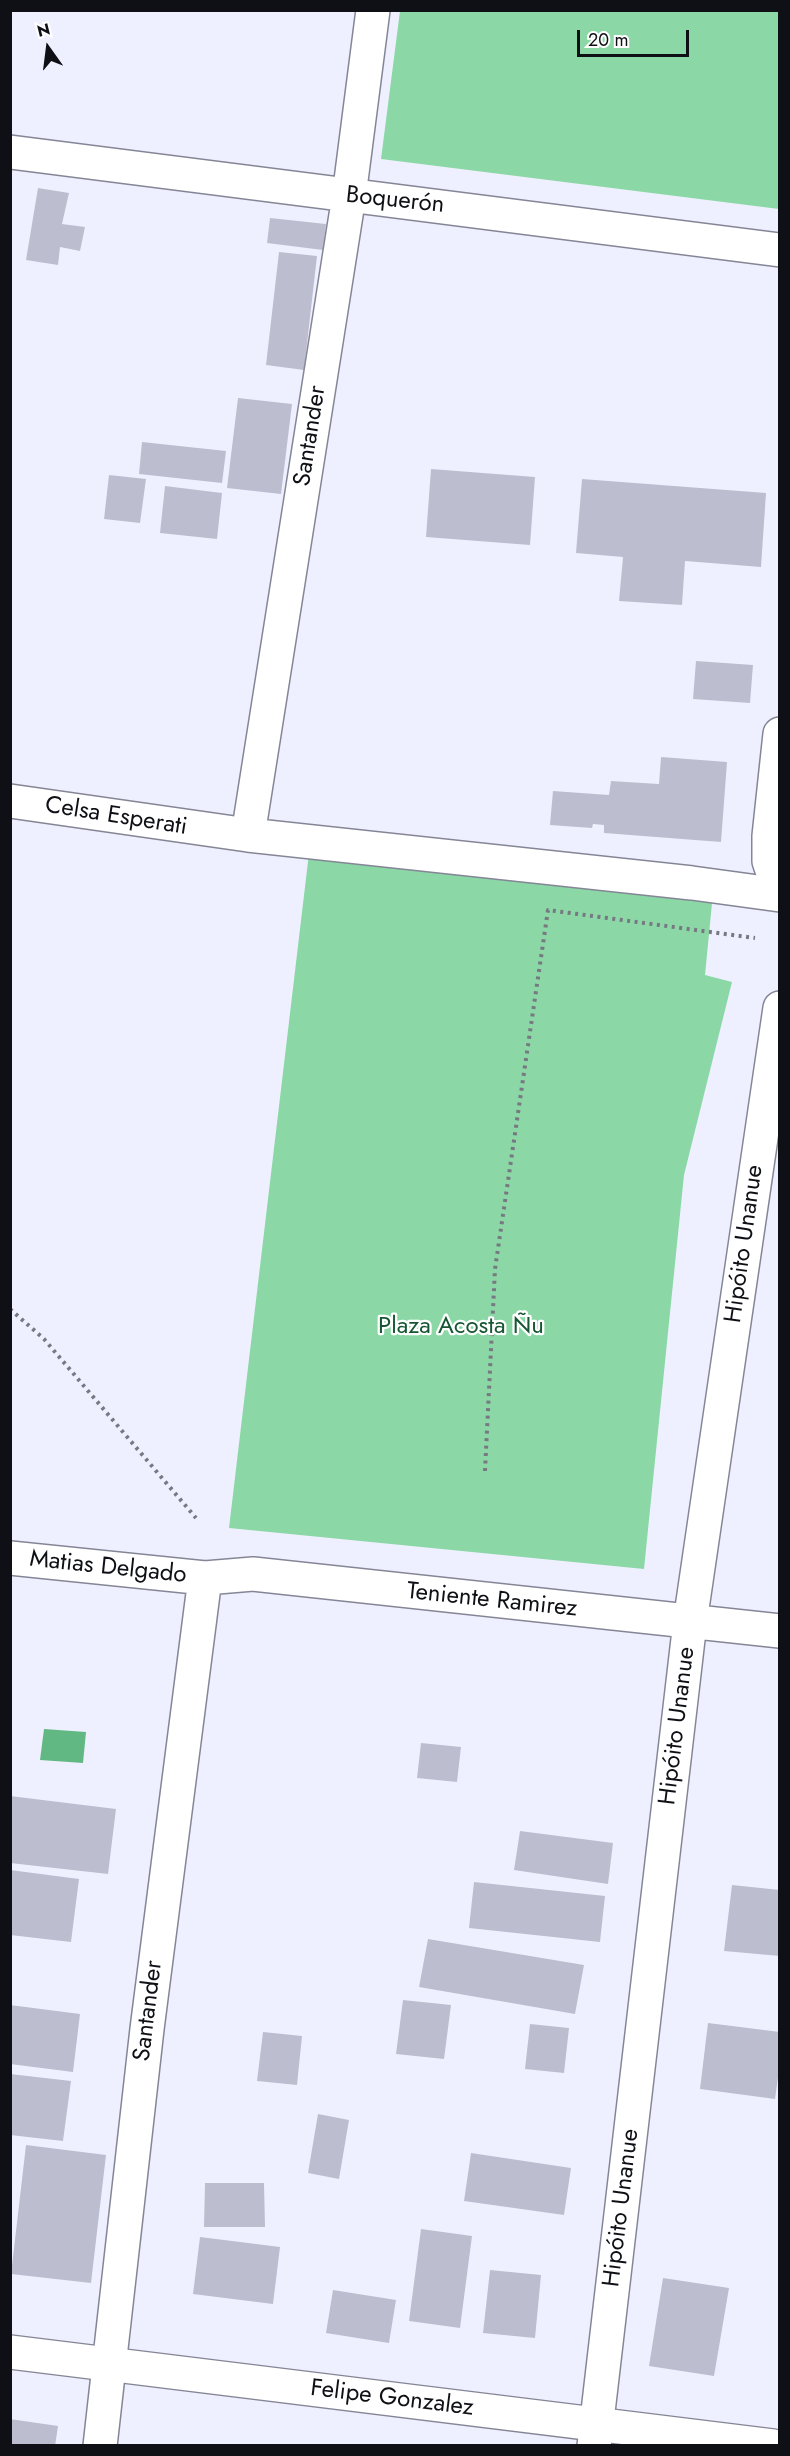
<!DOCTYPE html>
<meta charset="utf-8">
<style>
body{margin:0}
#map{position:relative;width:790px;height:2456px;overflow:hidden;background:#eff0ff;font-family:Jost,sans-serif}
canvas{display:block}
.frame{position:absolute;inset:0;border:12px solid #0f1016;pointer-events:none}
.north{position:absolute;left:18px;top:18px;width:60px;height:60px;-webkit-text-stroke:4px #fff;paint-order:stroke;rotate:346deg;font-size:16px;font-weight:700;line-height:24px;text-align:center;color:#0f1016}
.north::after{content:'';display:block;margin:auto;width:21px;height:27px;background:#0f1016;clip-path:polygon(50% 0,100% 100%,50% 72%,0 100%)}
.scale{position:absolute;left:577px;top:30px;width:112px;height:27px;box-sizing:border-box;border:3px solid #0f1016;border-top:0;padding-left:8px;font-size:18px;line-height:21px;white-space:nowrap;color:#0f1016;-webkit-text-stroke:4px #fff;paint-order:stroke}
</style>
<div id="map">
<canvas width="790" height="2456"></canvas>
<div class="frame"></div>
<div class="north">N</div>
<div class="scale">20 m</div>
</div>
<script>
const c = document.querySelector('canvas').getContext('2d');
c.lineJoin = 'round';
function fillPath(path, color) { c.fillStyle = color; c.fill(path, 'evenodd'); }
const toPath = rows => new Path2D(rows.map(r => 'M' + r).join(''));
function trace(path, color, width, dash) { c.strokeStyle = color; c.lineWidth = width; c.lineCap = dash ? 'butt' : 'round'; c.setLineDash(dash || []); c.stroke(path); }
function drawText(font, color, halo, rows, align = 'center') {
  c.font = font + ' Jost,sans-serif'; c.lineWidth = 4.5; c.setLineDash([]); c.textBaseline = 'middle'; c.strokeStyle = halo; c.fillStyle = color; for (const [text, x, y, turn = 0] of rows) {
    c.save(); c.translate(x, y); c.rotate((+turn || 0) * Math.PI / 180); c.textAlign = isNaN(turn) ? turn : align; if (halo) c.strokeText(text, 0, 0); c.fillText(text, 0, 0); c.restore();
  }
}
const green = toPath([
 [400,11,779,11,779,209,381,159],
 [309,853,713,893,705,975,732,982,684,1175,644,1569,229,1528]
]);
const water = toPath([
 [44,1729,86,1732,83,1763,40,1760]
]);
const building = toPath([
 [38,188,69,193,62,224,85,227,80,251,60,247,58,265,26,260],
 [270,218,326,224,323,250,267,243],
 [279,252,317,256,304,370,266,365],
 [238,398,292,404,281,494,227,488],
 [142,442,226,451,222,483,139,474],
 [431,469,535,477,530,545,426,537],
 [109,475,146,479,140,523,104,519],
 [582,479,766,493,761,567,685,561,682,605,619,601,623,557,576,553],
 [165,486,222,493,217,539,160,533],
 [696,661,753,665,750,703,693,699],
 [661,757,727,762,721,842,604,833,604,825,593,824,592,828,550,825,553,791,609,795,611,781,659,784],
 [421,1743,461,1747,457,1782,417,1778],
 [10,1796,116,1809,108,1874,10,1863],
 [520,1831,613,1843,608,1884,514,1870],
 [10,1870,79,1879,71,1942,10,1935],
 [474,1882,605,1896,600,1942,469,1928],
 [732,1885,780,1890,780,1956,724,1951],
 [428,1939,584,1965,575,2014,419,1987],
 [403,2000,451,2005,444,2059,396,2054],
 [10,2005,80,2014,73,2072,10,2064],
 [708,2023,780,2032,780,2063,775,2099,700,2089],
 [530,2024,569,2028,564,2073,525,2069],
 [263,2032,302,2036,297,2085,257,2081],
 [10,2074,71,2081,63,2141,10,2135],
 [318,2114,349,2120,339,2179,308,2173],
 [26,2145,106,2155,91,2283,11,2274],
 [471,2153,571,2168,564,2215,464,2201],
 [205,2183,264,2183,265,2227,204,2227],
 [421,2229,472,2236,460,2328,409,2321],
 [200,2237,280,2247,273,2304,193,2294],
 [490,2270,541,2275,535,2338,483,2333],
 [663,2278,729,2288,714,2376,649,2366],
 [333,2290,396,2300,389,2343,326,2333],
 [10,2419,58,2426,55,2446,10,2446]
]);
const path = toPath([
 [10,1309,44,1339,196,1518],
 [485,1471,495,1269,548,910,755,938]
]);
const minor = toPath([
 [10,152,780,250],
 [780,734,769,836,769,861,780,894],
 [10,801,248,835,349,196,373,10],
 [248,835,692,883,780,895],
 [10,1558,205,1578,253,1574,780,1631],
 [100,2446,147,2029,205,1578],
 [594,2446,690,1622,780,1008]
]);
const tertiary = toPath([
 [10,2352,773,2446]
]);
const streetNames = [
 ["Boquerón",395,201,6],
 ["Santander",311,436,-81],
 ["Celsa Esperati",116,817,9],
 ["Hipóito Unanue",745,1244,-82],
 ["Matias Delgado",108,1568,6],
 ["Teniente Ramirez",492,1601,6],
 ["Hipóito Unanue",678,1726,-83],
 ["Santander",149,2011,-83],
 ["Hipóito Unanue",622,2208,-83],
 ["Felipe Gonzalez",392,2399,7]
];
const parkNames = [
 ["Plaza Acosta Ñu",461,1327]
];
fillPath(green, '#8bd8a6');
fillPath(water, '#61b882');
fillPath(building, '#bcbed0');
trace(minor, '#848696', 36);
trace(tertiary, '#848696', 36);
trace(path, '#777882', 4, [3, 4.5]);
trace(minor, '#fff', 33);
trace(tertiary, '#fff', 33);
drawText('24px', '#0f1016', '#fff', streetNames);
drawText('24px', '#165633', '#fff', parkNames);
</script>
